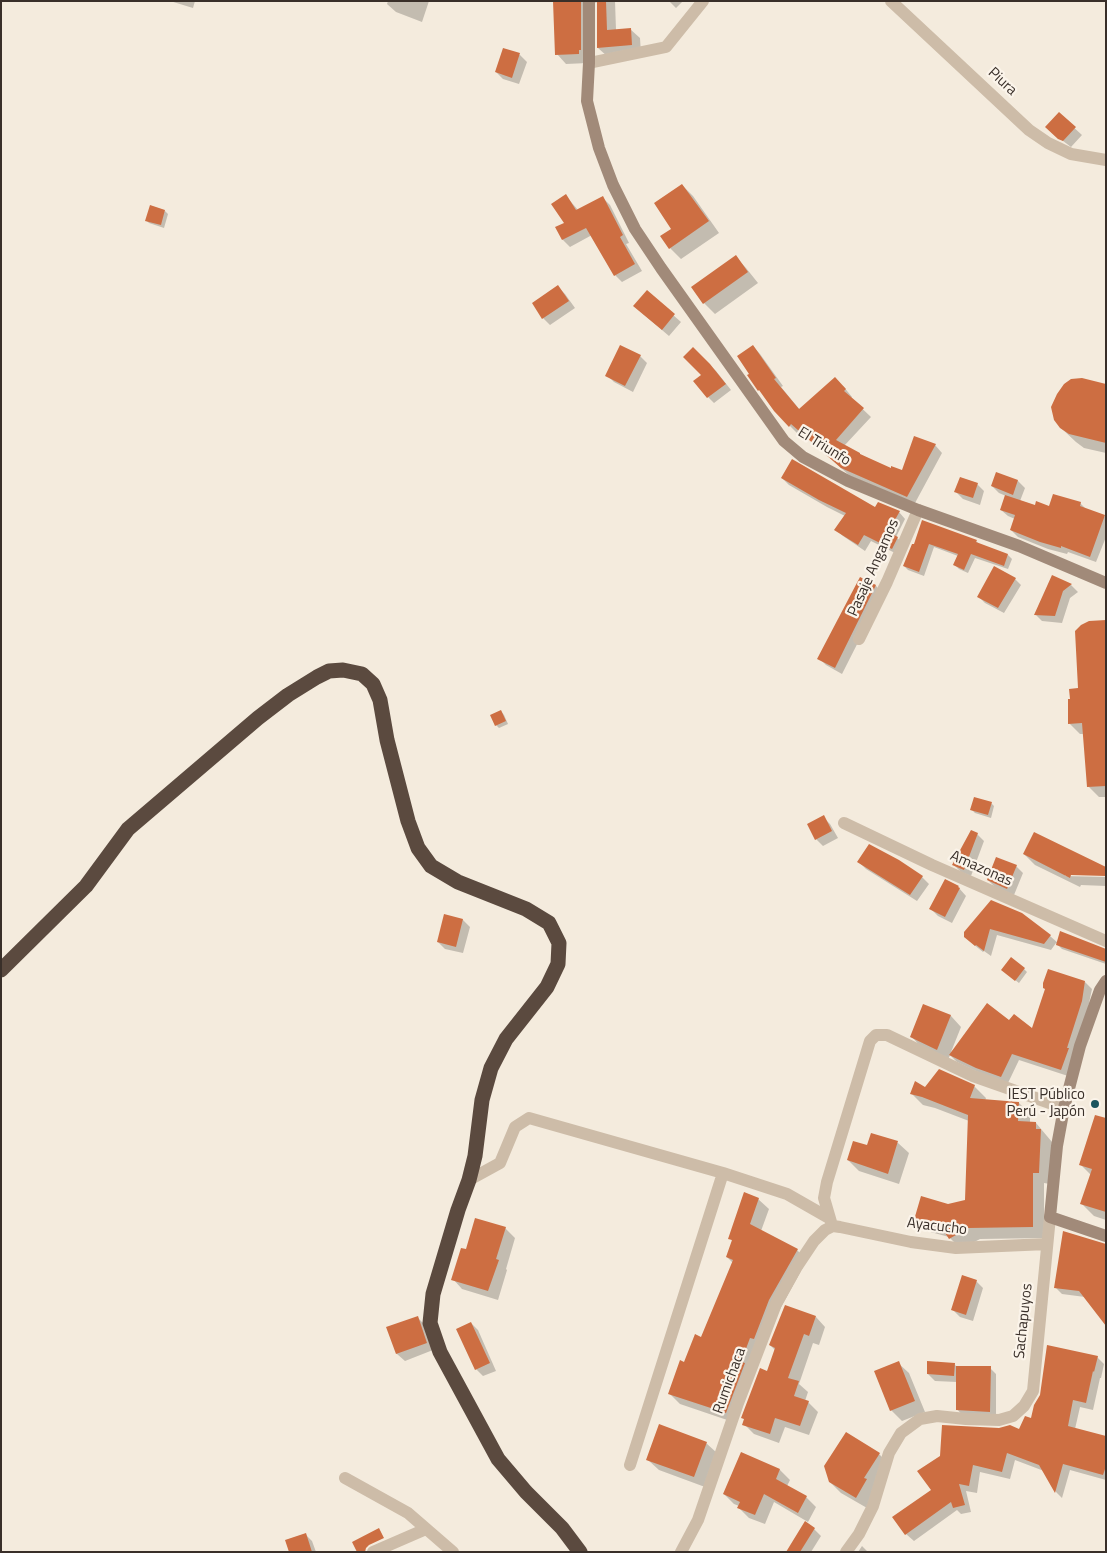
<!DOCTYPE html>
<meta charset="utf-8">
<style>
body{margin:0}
#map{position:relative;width:1107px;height:1553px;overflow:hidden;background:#f4ebdd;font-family:"Titillium Web",sans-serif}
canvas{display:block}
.frame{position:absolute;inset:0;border:2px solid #392f29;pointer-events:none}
</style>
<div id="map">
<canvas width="1107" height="1553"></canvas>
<div class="frame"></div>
</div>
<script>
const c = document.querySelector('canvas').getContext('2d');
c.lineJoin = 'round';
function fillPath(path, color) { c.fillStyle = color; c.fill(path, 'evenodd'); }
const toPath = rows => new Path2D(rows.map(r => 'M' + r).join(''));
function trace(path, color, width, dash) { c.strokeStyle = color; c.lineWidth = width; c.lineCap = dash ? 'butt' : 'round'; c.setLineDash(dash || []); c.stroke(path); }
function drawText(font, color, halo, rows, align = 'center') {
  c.font = font + ' "Titillium Web",sans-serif'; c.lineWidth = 4.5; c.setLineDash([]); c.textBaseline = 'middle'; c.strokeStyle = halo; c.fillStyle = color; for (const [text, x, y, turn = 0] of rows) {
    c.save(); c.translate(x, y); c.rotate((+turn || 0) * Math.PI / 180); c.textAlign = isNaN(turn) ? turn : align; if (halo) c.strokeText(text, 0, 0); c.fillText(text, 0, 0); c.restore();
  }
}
const shadow = toPath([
 [170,1,195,1,193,8],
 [388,1,429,1,422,22,396,12,387,4],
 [555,1,615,1,616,30,630,29,640,38,641,54,608,57,598,48,598,2,594,3,588,63,566,64,557,54],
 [669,1,683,1,676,8],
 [504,49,520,55,527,62,519,84,503,79,496,72],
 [1059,114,1082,135,1071,147,1054,134],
 [682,185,693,196,719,233,681,259,670,248],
 [565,195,578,210,603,198,610,205,629,243,626,244,642,271,622,282,615,275,592,235,570,247,563,240,557,228,566,223],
 [165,211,168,214,164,228,149,223,146,220],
 [736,257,746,268,758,283,715,314,704,303,693,288],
 [558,287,565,294,575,308,550,325,543,318],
 [647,292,681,322,669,336,642,313],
 [753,346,760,354,783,386,781,387,800,410,843,386,852,397,851,398,871,417,844,446,860,454,891,470,903,472,935,445,942,453,915,503,850,476,800,431,797,433,790,426],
 [693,349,716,371,731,390,714,403,708,397,703,375],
 [640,356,647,363,633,392,614,382,607,375],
 [1106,385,1106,453,1084,448,1076,442,1061,428],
 [997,474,1018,481,1025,488,1020,501,1036,507,1050,507,1080,503,1087,510,1104,516,1106,518,1106,537,1096,562,1068,552,1067,554,1048,549,1018,537,1011,530,1015,519,1008,516,1001,510,1006,496,999,493,992,486],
 [782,478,876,509,899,512,905,519,896,537,904,544,899,555,871,541,865,551,843,536,836,529,845,516,827,507,789,485],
 [977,484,984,491,980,505,963,499,956,492],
 [923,522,976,541,980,545,1008,555,1012,559,1008,569,975,558,968,573,959,569,955,565,958,556,934,547,924,576,908,570,904,566,914,546],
 [1052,577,1071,585,1078,592,1070,598,1062,623,1042,621,1035,614],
 [861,579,876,586,883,593,842,674,826,665,819,658],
 [1015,579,1021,585,1004,613,985,603,979,597],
 [1106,622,1106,797,1099,797,1088,786,1084,734,1080,734,1069,723,1079,689],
 [501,711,504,715,508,724,499,728,496,725],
 [991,803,994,806,991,818,975,813,972,810],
 [823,817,830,824,838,838,823,846,816,839],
 [977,834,984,841,971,876,961,872,954,865],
 [1024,854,1065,874,1065,876,1106,877,1106,886,1081,885,1080,887,1035,865],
 [859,862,922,877,929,884,917,901,866,869],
 [1016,866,1023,873,1014,895,995,887,988,880],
 [958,887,966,896,952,923,938,916,931,909],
 [991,901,1050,936,1058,943,1106,950,1106,964,1062,949,1056,943,1051,950,997,935,991,956,984,951,983,952,973,944],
 [445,916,463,920,470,927,463,953,445,949,438,942],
 [1024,969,1027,972,1019,983,1006,973],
 [1085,982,1092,989,1088,1008,1068,1076,1019,1060,1008,1083,984,1075,957,1062,950,1055,948,1060,922,1048,912,1037,924,1006,951,1016,961,1027,951,1052,1009,1022,1033,1030],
 [974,1086,986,1098,985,1101,1019,1103,1030,1114,1030,1123,1036,1123,1052,1142,1050,1184,1044,1183,1044,1238,980,1239,961,1249,949,1237,927,1231,916,1220,948,1205,966,1201,969,1121,935,1108,923,1105,912,1094,926,1088],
 [1106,1119,1106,1220,1094,1216,1082,1204,1091,1175,1081,1165],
 [872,1134,898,1143,909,1153,899,1184,859,1171,848,1160,868,1147],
 [758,1199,769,1209,761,1231,797,1250,807,1260,779,1311,736,1423,680,1404,670,1394,685,1364,702,1338,733,1263,727,1257,733,1242,730,1238],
 [505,1228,515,1238,506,1269,507,1270,498,1300,462,1289,453,1279,467,1251],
 [1106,1245,1085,1297,1062,1294,1055,1287],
 [976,1281,983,1288,973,1321,960,1317,953,1310],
 [417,1317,424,1324,433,1350,405,1361,397,1354,388,1328],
 [816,1317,825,1327,819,1345,813,1343,799,1384,808,1392,805,1401,808,1402,818,1412,809,1435,785,1427,779,1443,754,1434,744,1424,745,1420,743,1418,768,1372,775,1350,770,1345],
 [471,1323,478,1330,496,1371,483,1376,476,1369],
 [1097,1357,1104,1364,1101,1378,1100,1378,1093,1410,1080,1407,1075,1429,1106,1437,1106,1480,1070,1470,1062,1498,1056,1492,1044,1471,1015,1460,1010,1479,980,1472,977,1493,966,1491,971,1512,961,1514,957,1510,914,1541,906,1534,894,1518,1020,1430,1032,1420],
 [898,1363,909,1373,925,1412,902,1421,891,1410],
 [954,1364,958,1368,990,1368,996,1374,996,1417,963,1416,957,1409,957,1382,935,1381,928,1374],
 [706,1443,717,1453,705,1487,659,1470,648,1460],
 [742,1454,780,1470,790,1480,787,1486,806,1497,816,1507,808,1522,774,1502,765,1524,749,1518,739,1508,739,1506,734,1504,724,1494],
 [879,1454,890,1465,867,1508,841,1493,830,1482],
 [814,1529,821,1536,811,1552,787,1552],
 [305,1534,312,1541,316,1552,290,1552],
 [862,1546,868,1552,858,1552]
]);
const building = toPath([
 [553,1,581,1,581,50,579,50,579,54,555,55],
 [597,1,606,1,607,30,631,28,632,45,597,48],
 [503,48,520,53,512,78,495,72],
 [1059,112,1076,127,1063,141,1058,139,1045,127],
 [682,184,709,221,669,249,660,236,671,229,654,203],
 [566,194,576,210,603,196,623,235,620,237,635,264,614,276,586,228,562,240,555,227,564,223,551,204],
 [150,205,165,210,161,225,145,221],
 [736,255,748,272,703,304,691,287],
 [558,285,569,301,542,319,532,303],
 [647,290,675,314,662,330,633,306],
 [620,345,641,355,625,386,605,376],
 [753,345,776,378,774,379,799,409,835,377,846,389,844,391,864,408,836,440,860,453,860,454,891,468,891,466,902,470,914,436,936,444,907,497,841,468,791,424,789,427,774,411,759,390,758,391,747,375,749,374,737,356],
 [693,347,710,364,726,384,707,398,693,381,701,375,683,357],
 [1082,378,1106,384,1106,443,1069,434,1060,428,1054,420,1051,407,1057,394,1064,384,1071,379],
 [792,459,875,507,878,502,900,511,888,532,898,537,892,549,864,535,858,545,834,530,846,513,819,500,781,478],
 [996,472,1018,480,1013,495,991,486],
 [960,477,978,483,973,498,954,492],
 [1053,494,1081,502,1080,506,1105,515,1090,557,1061,546,1061,548,1040,542,1010,530,1015,515,1000,510,1005,495,1035,505,1036,501,1049,506],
 [922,520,977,540,976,542,1008,554,1004,566,971,554,964,570,953,565,958,554,929,544,919,572,903,566,912,544,914,544],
 [994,566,1016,578,998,608,977,597],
 [1052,575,1072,584,1063,591,1055,616,1034,615],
 [860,577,876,585,835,668,817,659],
 [1106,620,1106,786,1087,787,1082,723,1068,724,1068,699,1070,699,1069,689,1078,688,1075,631,1081,625,1089,621],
 [501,710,506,721,495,726,490,715],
 [974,797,992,802,988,815,970,810],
 [824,815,832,831,815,840,807,824],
 [971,830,978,833,964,870,952,865],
 [1034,832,1106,867,1106,876,1071,875,1070,878,1023,854],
 [869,844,899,860,923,876,910,895,857,862],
 [996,857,1017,865,1007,889,987,880],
 [945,879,959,886,958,887,960,888,945,917,929,909],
 [991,900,1022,913,1051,935,1044,944,990,929,984,951,976,945,975,946,964,937,964,932],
 [444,914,463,919,456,947,437,942],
 [1060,931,1106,949,1106,962,1056,945],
 [1011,957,1025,968,1015,981,1001,970],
 [1048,969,1085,981,1082,1001,1067,1048,1069,1048,1061,1070,1012,1054,1001,1077,976,1068,949,1055,987,1003,1009,1020,1014,1014,1032,1028,1045,989,1043,988,1043,983],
 [923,1004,951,1015,937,1050,910,1037],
 [939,1069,975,1085,970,1098,1019,1102,1018,1121,1036,1122,1036,1129,1041,1129,1039,1173,1033,1173,1033,1227,968,1228,949,1239,942,1228,914,1220,921,1196,948,1204,965,1200,968,1115,922,1097,910,1094,915,1081,925,1087],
 [1095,1115,1106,1118,1106,1212,1080,1204,1092,1169,1079,1165],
 [871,1133,898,1141,888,1174,847,1160,853,1141,867,1145],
 [744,1192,759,1198,750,1224,798,1249,769,1300,754,1339,750,1338,741,1362,745,1363,726,1413,668,1394,680,1360,684,1362,695,1334,701,1337,733,1260,726,1257,732,1240,728,1239],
 [475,1218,506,1227,496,1259,499,1260,488,1291,451,1280,461,1248,466,1249],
 [1063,1231,1106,1244,1106,1326,1079,1291,1054,1288],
 [962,1275,977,1280,966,1315,951,1310],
 [785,1305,816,1316,809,1336,804,1334,788,1378,799,1381,794,1396,809,1401,800,1426,775,1418,770,1434,742,1425,744,1419,741,1418,760,1368,767,1371,775,1348,769,1345],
 [418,1316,427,1343,396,1354,386,1327],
 [471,1322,490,1363,475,1370,456,1329],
 [1047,1345,1098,1356,1094,1372,1093,1371,1086,1403,1073,1400,1068,1426,1106,1436,1106,1466,1103,1475,1063,1464,1055,1493,1039,1465,1007,1453,1002,1472,973,1465,969,1486,959,1484,965,1505,953,1508,951,1502,905,1535,892,1517,931,1490,917,1471,940,1456,942,1425,999,1428,1010,1425,1019,1429,1025,1416,1031,1418,1034,1405,1040,1395],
 [899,1361,915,1401,890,1411,874,1371],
 [927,1361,955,1363,954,1376,927,1374],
 [956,1366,991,1366,990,1412,956,1410],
 [659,1424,707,1442,694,1477,646,1460],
 [846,1432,880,1453,864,1478,867,1479,856,1498,829,1482,824,1466],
 [741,1452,780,1469,776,1479,807,1496,798,1513,764,1494,755,1515,737,1508,740,1502,723,1494],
 [805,1521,815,1528,800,1552,786,1552],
 [379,1528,384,1538,369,1545,366,1548,365,1552,357,1552,352,1542],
 [306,1533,312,1552,289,1552,285,1540]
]);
const street = toPath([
 [891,1,1029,130,1048,143,1071,154,1106,160],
 [589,63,666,47,703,1],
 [859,639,887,582,918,510],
 [844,823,932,865,1106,941],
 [469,1180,500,1163,515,1127,529,1118,723,1173,787,1194,829,1218],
 [831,1222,824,1198,827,1182,870,1041,876,1035,887,1035,973,1076,1064,1108],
 [630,1465,723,1173],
 [345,1478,408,1513,453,1552],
 [373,1552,426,1529],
 [681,1552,698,1520,738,1403,776,1304,796,1268,814,1241,825,1230,833,1226,840,1227,911,1242,956,1248,1047,1244],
 [846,1552,859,1534,873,1506,889,1453,901,1433,920,1419,937,1416,966,1419,999,1420,1013,1416,1024,1406,1033,1391,1050,1217]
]);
const secondary = toPath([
 [589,1,589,63,587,101,599,148,613,185,635,229,661,268,784,441,803,457,848,481,918,510,1019,546,1106,583],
 [1106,981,1100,990,1080,1046,1064,1108,1057,1146,1050,1217,1106,1236]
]);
const highway = toPath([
 [1,970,86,886,128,829,258,718,288,695,317,677,329,671,343,670,362,674,373,684,380,700,387,740,408,821,418,848,431,866,458,882,526,909,549,923,559,943,558,964,547,987,506,1039,491,1068,482,1100,475,1156,469,1180,458,1210,433,1294,430,1323,440,1352,498,1459,526,1492,562,1528,580,1552]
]);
const markers = [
 [1095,1104,5,"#1b555e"]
];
const streetNames = [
 ["Piura",1002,82,43],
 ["El Triunfo",824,447,32],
 ["Pasaje Angamos",874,568,-66],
 ["Amazonas",981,869,24],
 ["Ayacucho",937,1227,7],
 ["Sachapuyos",1024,1321,-84],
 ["Rumichaca",730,1381,-70]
];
const poiNames = [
 ["IEST Público",1085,1095],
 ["Perú - Japón",1085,1112]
];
fillPath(shadow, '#0003');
fillPath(building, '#cd6e42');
trace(street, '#cdbca8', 12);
trace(secondary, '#a18a79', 12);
trace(highway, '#5b4a3f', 15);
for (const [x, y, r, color] of markers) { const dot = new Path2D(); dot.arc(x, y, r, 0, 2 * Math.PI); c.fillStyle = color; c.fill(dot); trace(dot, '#fbf4ea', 2); }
drawText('15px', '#392f29', '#fbf4ea', streetNames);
drawText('15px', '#392f29', '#fbf4ea', poiNames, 'right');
</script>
